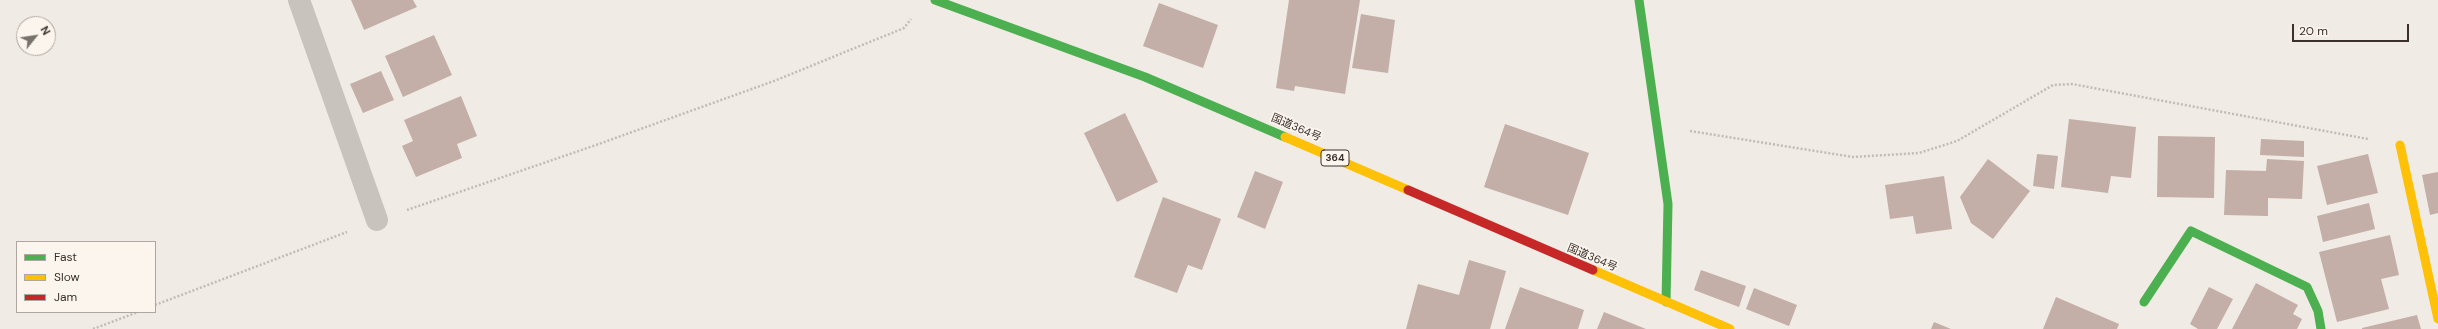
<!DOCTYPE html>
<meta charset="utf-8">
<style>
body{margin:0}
#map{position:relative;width:2438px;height:329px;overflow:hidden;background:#f0ebe5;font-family:"DM Sans",sans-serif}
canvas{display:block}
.legend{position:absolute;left:16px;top:241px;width:140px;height:72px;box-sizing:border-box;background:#fbf5ee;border:1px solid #aea6a0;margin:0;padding:5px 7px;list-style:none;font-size:12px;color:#3b302b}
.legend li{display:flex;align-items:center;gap:8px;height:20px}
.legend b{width:20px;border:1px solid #aea6a0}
.north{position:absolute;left:16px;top:16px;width:40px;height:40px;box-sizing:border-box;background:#fbf5ee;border:1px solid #aea6a0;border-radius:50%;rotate:60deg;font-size:11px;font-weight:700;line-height:16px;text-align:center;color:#3b302b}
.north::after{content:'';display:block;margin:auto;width:14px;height:18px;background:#7a716c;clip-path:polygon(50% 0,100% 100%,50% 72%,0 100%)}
.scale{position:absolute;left:2292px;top:24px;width:117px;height:18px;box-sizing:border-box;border:2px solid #3b302b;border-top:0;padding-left:5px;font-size:12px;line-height:14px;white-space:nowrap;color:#3b302b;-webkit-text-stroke:3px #fbf5ee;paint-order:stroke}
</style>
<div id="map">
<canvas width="2438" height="329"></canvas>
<ul class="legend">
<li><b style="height:5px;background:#4caf50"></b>Fast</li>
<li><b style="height:5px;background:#ffc107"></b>Slow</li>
<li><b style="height:5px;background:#c62828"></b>Jam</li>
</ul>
<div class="north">N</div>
<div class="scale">20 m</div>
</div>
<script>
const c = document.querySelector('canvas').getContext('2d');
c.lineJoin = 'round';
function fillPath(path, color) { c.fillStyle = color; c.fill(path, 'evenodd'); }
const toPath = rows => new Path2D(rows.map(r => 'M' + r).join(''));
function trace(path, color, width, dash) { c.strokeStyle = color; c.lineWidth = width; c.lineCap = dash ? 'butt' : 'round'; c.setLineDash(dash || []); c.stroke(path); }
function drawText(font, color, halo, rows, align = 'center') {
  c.font = font + ' "DM Sans","Noto Sans JP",sans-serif'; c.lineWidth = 3.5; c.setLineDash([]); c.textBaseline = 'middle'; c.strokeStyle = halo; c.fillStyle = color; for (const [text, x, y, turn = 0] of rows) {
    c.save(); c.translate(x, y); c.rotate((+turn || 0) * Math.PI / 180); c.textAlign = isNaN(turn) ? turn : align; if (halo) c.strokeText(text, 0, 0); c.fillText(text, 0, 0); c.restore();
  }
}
const building = toPath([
 [351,0,413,0,417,7,364,30],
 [1289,0,1360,0,1345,94,1295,86,1294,91,1276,88],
 [1159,3,1218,25,1203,68,1143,46],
 [1361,14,1395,20,1388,73,1352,68],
 [434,35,452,75,403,97,385,56],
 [381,71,394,100,363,113,350,84],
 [461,96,477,136,457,144,462,158,416,177,402,146,413,141,404,120],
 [1125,113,1158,182,1117,202,1084,133],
 [2069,119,2136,127,2131,178,2111,176,2108,193,2061,187],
 [1505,124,1589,153,1568,215,1484,187],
 [2158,136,2215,137,2214,198,2157,197],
 [2261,139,2304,141,2304,157,2260,155],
 [2037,154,2058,156,2054,189,2033,186],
 [2368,154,2378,193,2327,205,2317,166],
 [1988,159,2030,191,1993,239,1971,223,1960,197],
 [2267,159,2304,161,2302,199,2268,198,2268,216,2224,215,2226,170,2266,171],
 [1255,171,1283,182,1265,229,1237,217],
 [2438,172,2438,213,2430,215,2422,175],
 [1944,176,1952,229,1916,234,1913,216,1890,219,1885,185],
 [1163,197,1221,219,1202,270,1188,265,1177,293,1134,277],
 [2369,203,2375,229,2323,242,2317,216],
 [2390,235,2399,275,2381,279,2389,309,2337,322,2319,252],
 [1469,260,1506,271,1490,329,1406,329,1418,284,1459,295],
 [1701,270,1746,286,1739,307,1694,290],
 [2256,283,2298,305,2293,314,2302,319,2297,329,2232,329],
 [1520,287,1584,310,1578,329,1505,329],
 [2209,287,2233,299,2217,329,2198,329,2190,324],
 [1754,288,1797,305,1789,326,1746,309],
 [2056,297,2119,324,2117,329,2043,329],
 [1604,312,1646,329,1597,329],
 [2417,315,2421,329,2362,329,2362,328],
 [1934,322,1951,329,1931,329]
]);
const path = toPath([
 [1690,131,1853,157,1919,153,1957,141,2053,85,2072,84,2368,139],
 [407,210,596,145,774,81,904,28,911,19],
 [155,305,347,232],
 [93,329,138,312]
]);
const lane = toPath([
 [299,0,377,220]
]);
const fast = toPath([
 [935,0,1145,77,1285,137],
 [1639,0,1668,204,1666,302],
 [2144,302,2191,231,2307,287,2318,311,2321,329]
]);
const slow = toPath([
 [1285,137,1408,190],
 [2400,145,2438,319],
 [1593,270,1730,329]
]);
const jam = toPath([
 [1408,190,1593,270]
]);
const shields = [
 [1335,158,28]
];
const shieldNames = [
 ["364",1335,158]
];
const streetNames = [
 ["国道364号",1296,128,23],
 ["国道364号",1592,258,23]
];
fillPath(building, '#c3afa7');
trace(path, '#c2bbb6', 2.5, [2, 2]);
trace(lane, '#c9c3be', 22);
trace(fast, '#4caf50', 9);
trace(slow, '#ffc107', 9);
trace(jam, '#c62828', 9);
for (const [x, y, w] of shields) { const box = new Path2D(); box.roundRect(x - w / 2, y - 8, w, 16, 3); c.fillStyle = '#fbf5ee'; c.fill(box); trace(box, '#3b302b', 1); }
drawText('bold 10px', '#3b302b', null, shieldNames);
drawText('11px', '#3b302b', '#fbf5ee', streetNames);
</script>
